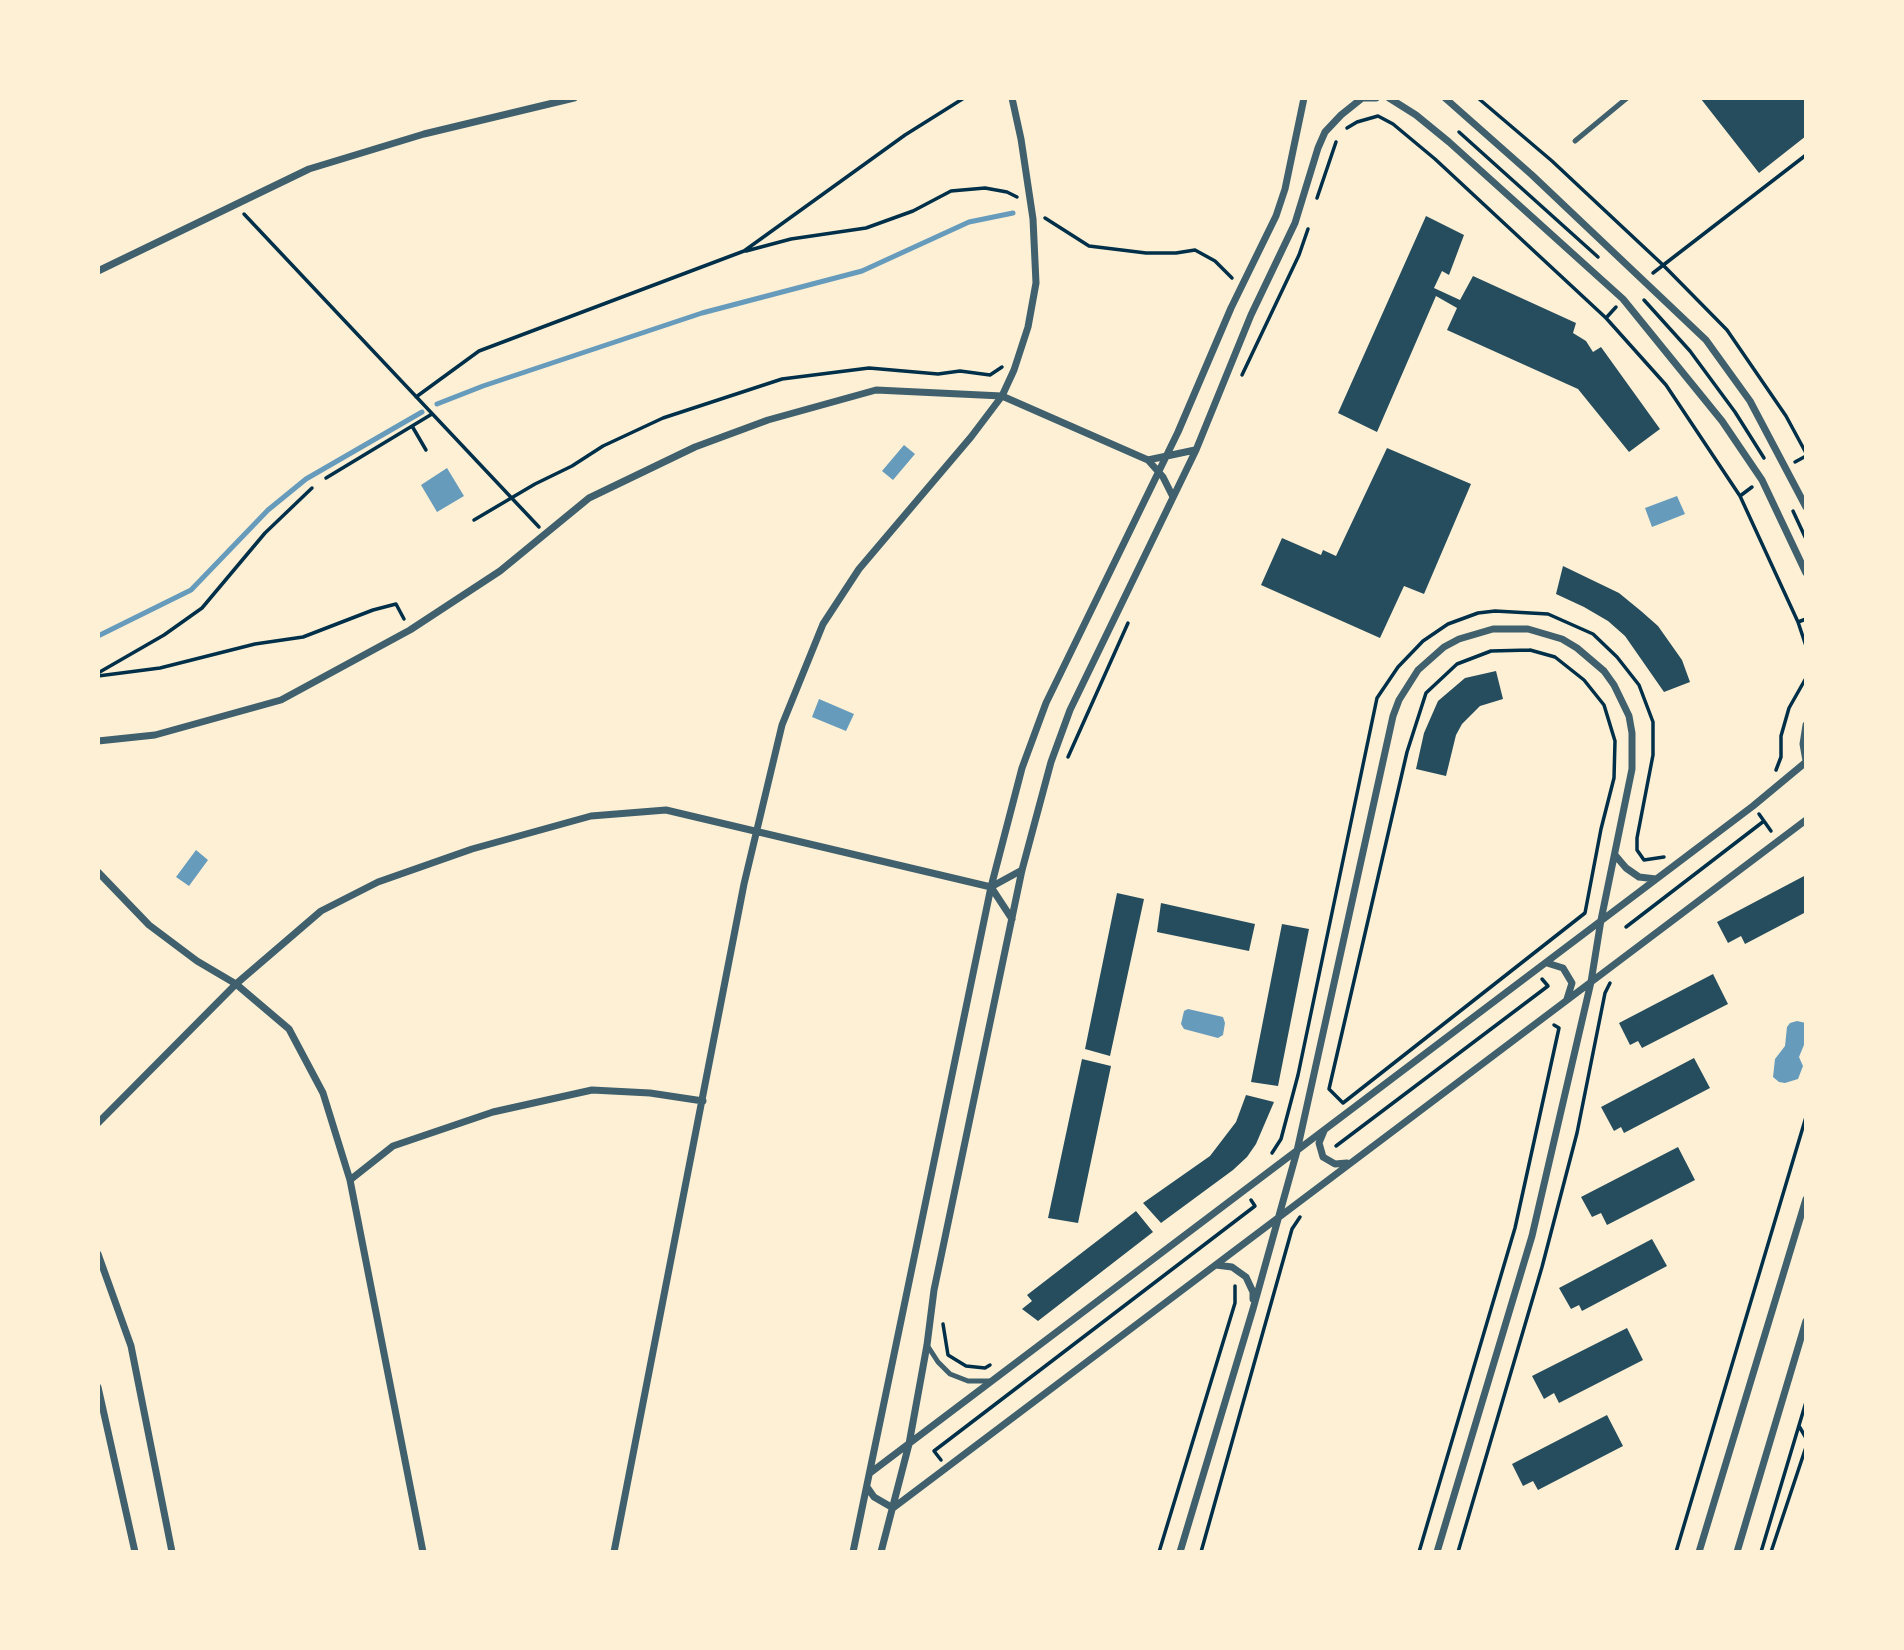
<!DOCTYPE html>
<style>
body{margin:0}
#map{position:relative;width:1904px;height:1650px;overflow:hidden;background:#fdf0d5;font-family:Literata,serif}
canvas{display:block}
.frame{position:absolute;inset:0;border:100px solid #fdf0d5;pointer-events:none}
</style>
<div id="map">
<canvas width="1904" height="1650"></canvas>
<div class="frame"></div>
</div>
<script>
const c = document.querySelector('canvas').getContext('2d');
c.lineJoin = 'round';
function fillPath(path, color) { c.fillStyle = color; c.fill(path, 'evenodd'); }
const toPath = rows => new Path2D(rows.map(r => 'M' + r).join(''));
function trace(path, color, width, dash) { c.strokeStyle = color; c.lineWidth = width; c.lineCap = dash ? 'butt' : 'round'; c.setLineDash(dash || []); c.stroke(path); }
const water = toPath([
 [904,445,915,454,893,480,882,471],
 [447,468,464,496,437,512,421,485],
 [1677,496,1685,514,1652,527,1645,508],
 [819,699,854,714,846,731,812,717],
 [196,850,208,860,189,886,176,877],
 [1188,1009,1223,1017,1225,1023,1223,1035,1218,1038,1184,1029,1181,1024,1184,1011],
 [1797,1021,1806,1023,1806,1040,1799,1057,1803,1066,1798,1079,1785,1083,1779,1082,1773,1077,1775,1059,1785,1046,1787,1027,1790,1023]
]);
const stream = toPath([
 [437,404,483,386,702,313,862,271,969,222,1013,213],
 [98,636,191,590,268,510,306,479,422,412]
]);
const building = toPath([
 [1703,98,1806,98,1806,136,1759,173,1701,99],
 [1426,216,1464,235,1449,275,1442,271,1434,288,1460,300,1473,276,1576,323,1573,333,1586,341,1593,352,1601,347,1660,429,1629,452,1578,389,1447,330,1457,308,1436,296,1377,432,1338,413],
 [1387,448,1471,484,1424,594,1404,586,1380,638,1261,585,1282,538,1321,555,1323,550,1336,556],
 [1563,566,1619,593,1641,611,1658,626,1682,660,1690,682,1664,692,1625,636,1608,621,1584,607,1556,594],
 [1496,671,1503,699,1480,706,1462,724,1456,735,1446,776,1416,769,1424,733,1438,701,1465,678],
 [1806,875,1806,912,1745,944,1741,936,1728,943,1717,922],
 [1117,893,1144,899,1110,1056,1085,1049],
 [1161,903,1255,924,1249,951,1157,932],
 [1282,924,1309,929,1278,1086,1251,1082],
 [1713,974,1728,1004,1642,1048,1638,1041,1630,1045,1619,1023],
 [1694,1058,1710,1088,1624,1133,1621,1127,1614,1131,1601,1107],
 [1082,1059,1111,1066,1078,1223,1048,1218],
 [1246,1095,1274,1102,1256,1144,1247,1157,1233,1170,1161,1223,1143,1203,1210,1156,1236,1122],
 [1678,1147,1695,1180,1607,1225,1601,1213,1592,1217,1581,1197],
 [1136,1211,1153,1232,1038,1321,1022,1309,1032,1301,1027,1295],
 [1652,1239,1667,1266,1582,1311,1579,1305,1571,1309,1559,1288],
 [1627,1328,1643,1360,1559,1403,1554,1393,1544,1399,1532,1376],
 [1607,1415,1623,1446,1538,1490,1533,1481,1523,1486,1512,1464]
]);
const path = toPath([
 [1478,98,1552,161,1663,265,1727,330,1786,416,1806,453],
 [1347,128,1357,122,1378,116,1393,124,1435,159,1606,318,1666,385,1740,496,1798,622,1806,646],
 [1459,132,1598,257],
 [1317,198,1336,142],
 [244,214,539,527],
 [1045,218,1089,246,1146,253,1176,253,1195,250,1215,261,1232,278],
 [746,251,791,239,866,228,913,211,951,191,985,188,1007,192,1017,197],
 [1653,273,1806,155],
 [1644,300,1690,351,1735,412,1764,458],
 [1606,318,1616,307],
 [1242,375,1299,255,1308,229],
 [416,397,479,351,744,251,905,135,964,98],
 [412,426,426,450],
 [1795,462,1806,456],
 [326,478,432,414],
 [1740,496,1752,487],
 [1793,511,1806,539],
 [474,520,535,484,572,466,603,446,663,418,782,379,869,368,938,374,960,371,990,375,1002,367],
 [1798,622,1806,619],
 [1530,650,1555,657,1584,680,1604,705,1615,741,1614,778,1601,829,1585,913,1343,1103,1329,1089,1407,752,1426,693,1457,664,1491,651,1530,650],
 [98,673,164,635,202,608,265,533,312,488],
 [98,676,160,668,255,644,303,637,373,610,396,604,404,619],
 [1068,757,1128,623],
 [1776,770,1781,757,1781,736,1789,708,1806,678],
 [1759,814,1771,831],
 [1626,927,1764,821],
 [1336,1146,1548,986,1542,979],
 [1272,1153,1281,1139,1298,1075,1377,698,1398,667,1423,641,1448,624,1478,613,1495,611,1548,614,1593,634,1617,657,1639,685,1653,722,1653,755,1637,838,1637,850,1644,860,1664,857],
 [943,1324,948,1355,966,1366,985,1368,990,1365],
 [1799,1426,1806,1438],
 [941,1460,934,1451,1255,1206,1251,1200],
 [1159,1552,1235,1303,1235,1286],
 [1201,1552,1292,1229,1300,1217],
 [1419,1552,1515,1228,1559,1028,1554,1025],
 [1458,1552,1542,1267,1577,1133,1605,993,1610,983],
 [1676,1552,1806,1117],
 [1761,1552,1806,1402],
 [1771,1552,1806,1447]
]);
const service = toPath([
 [1575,141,1627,98],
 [927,1345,938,1362,950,1374,968,1381,992,1381]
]);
const minor = toPath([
 [1358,98,1376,98],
 [1389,98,1416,115,1449,142,1623,299,1722,421,1762,480,1806,573],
 [1445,98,1532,175,1706,340,1750,401,1806,507],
 [98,271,309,169,424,134,574,98],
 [1148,460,1195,450],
 [1806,725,1803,744,1806,761],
 [98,741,155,735,281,700,410,630,500,571,589,498,695,447,768,420,876,390,1002,396,1148,460,1163,477,1173,497],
 [1615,855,1626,868,1639,877,1656,879],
 [98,872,149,925,197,961,236,984,289,1029,323,1093,350,1180,423,1552],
 [991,887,1012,919],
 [1547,963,1563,968,1572,983,1567,999],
 [98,1123,236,984,321,911,378,882,472,849,591,816,666,810,991,887,1022,870],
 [1324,1131,1319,1143,1323,1157,1335,1164,1347,1163],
 [350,1180,393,1146,493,1112,592,1090,650,1093,703,1101],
 [98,1254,131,1346,172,1552],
 [1216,1265,1232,1267,1246,1277,1253,1292,1253,1299],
 [98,1387,135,1552],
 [870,1473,1753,806,1806,762],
 [867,1487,874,1497,893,1508],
 [893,1508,1806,820],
 [614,1552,744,884,782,725,823,624,859,569,971,437,1002,396,1014,370,1028,327,1036,283,1033,219,1021,139,1012,98],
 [853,1552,991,887,1022,768,1046,703,1178,432,1231,308,1276,216,1285,189,1304,98],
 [881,1552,909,1444,927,1345,934,1290,1022,870,1051,762,1070,710,1196,450,1251,315,1295,223,1318,148,1325,132,1341,115,1361,99],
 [1180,1552,1253,1309,1297,1151,1393,716,1399,700,1418,670,1444,647,1459,639,1493,629,1528,629,1562,639,1577,648,1604,671,1614,685,1629,716,1632,733,1632,769,1601,920,1591,982,1532,1236,1437,1552],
 [1699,1552,1806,1199],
 [1737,1552,1806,1321]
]);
fillPath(water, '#669bbc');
trace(stream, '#669bbc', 5);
fillPath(building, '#264d5e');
trace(path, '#003049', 3.5);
trace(service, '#3f606c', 5);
trace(minor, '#3f606c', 7);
</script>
